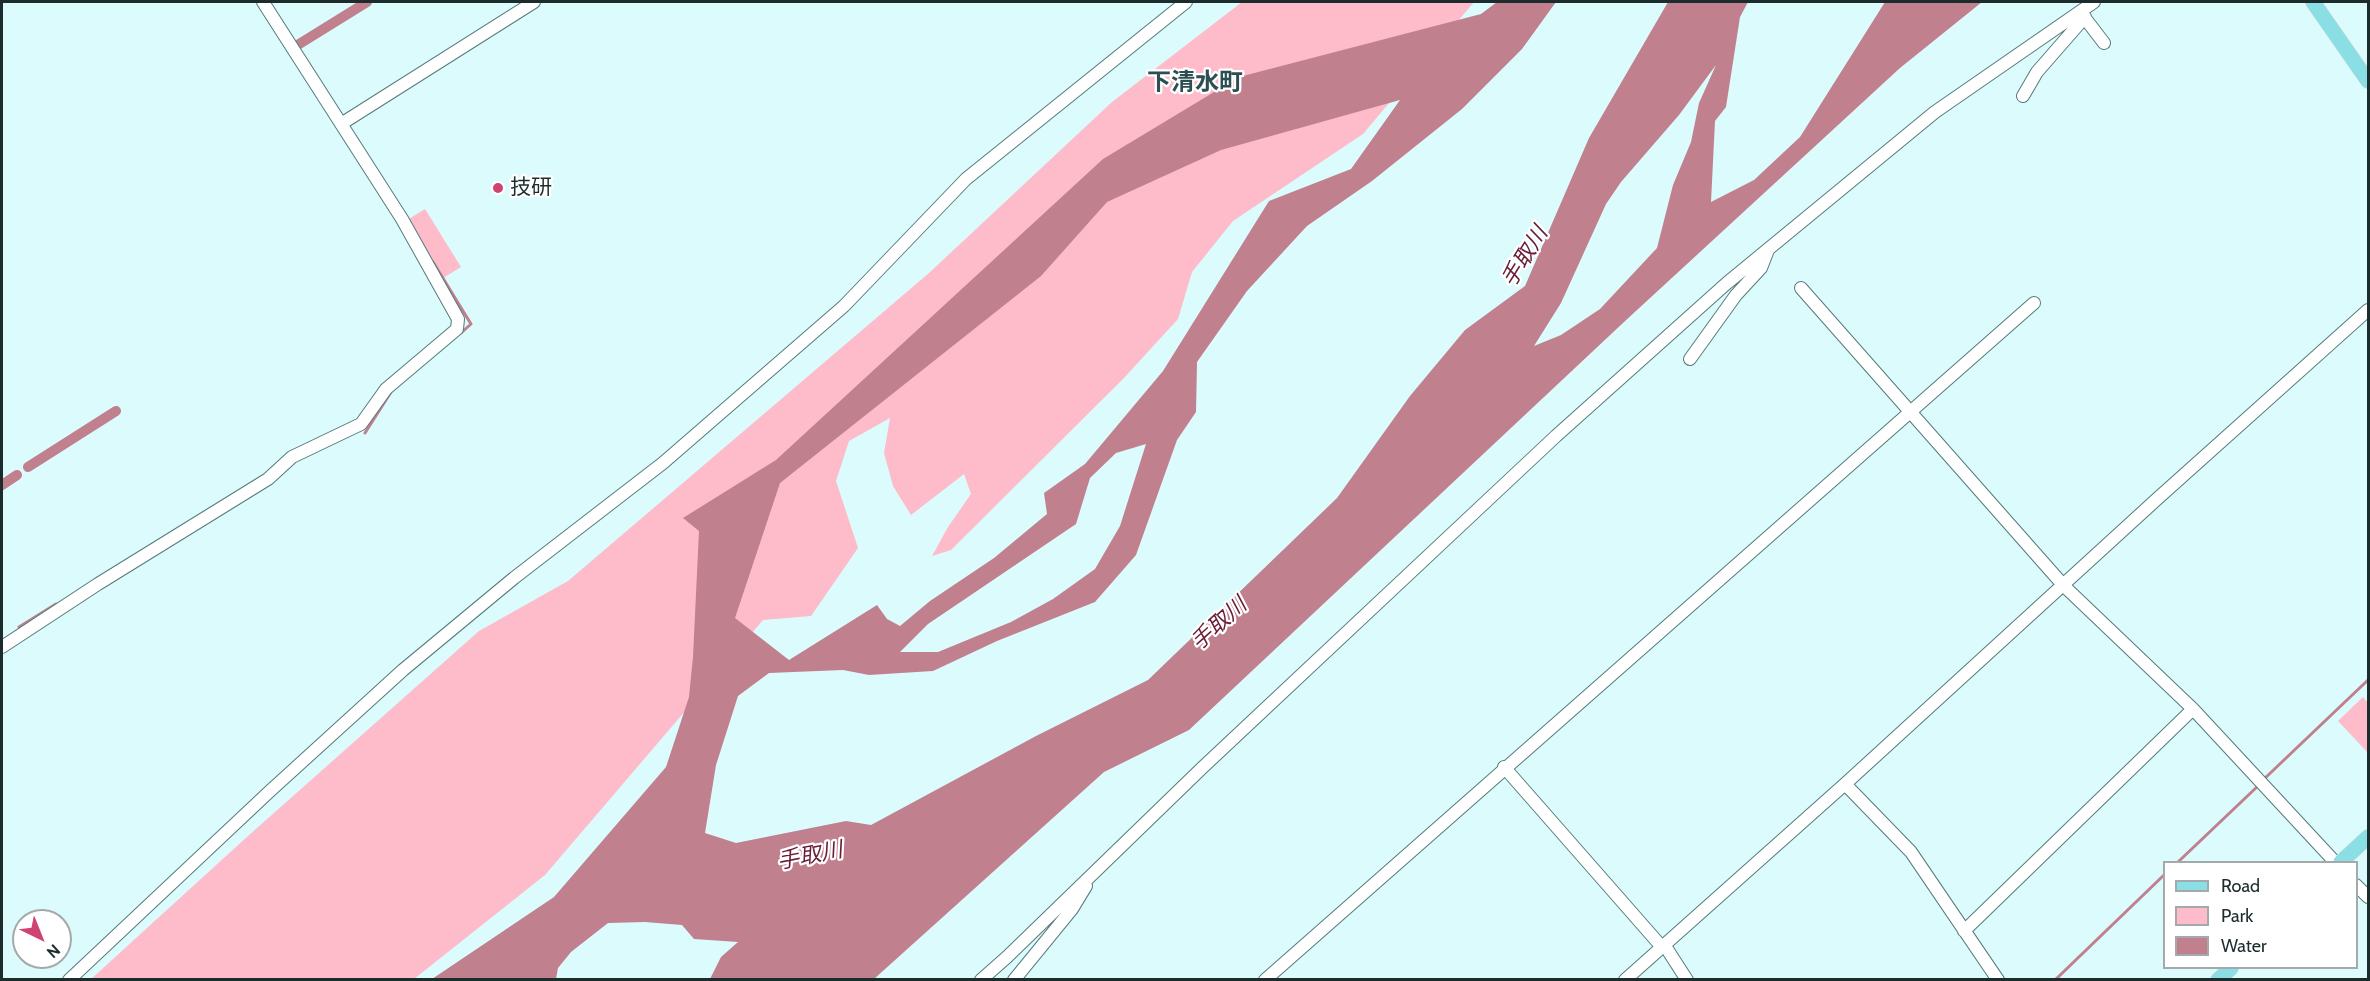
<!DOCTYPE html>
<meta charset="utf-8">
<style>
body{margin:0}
#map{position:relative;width:2370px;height:981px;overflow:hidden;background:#dcfbfd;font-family:Cabin,sans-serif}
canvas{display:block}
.frame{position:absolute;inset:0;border:3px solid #1c2b2c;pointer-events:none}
.legend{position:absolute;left:2163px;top:861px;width:195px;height:108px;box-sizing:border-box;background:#fff;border:2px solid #a4aaab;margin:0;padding:8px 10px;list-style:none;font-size:18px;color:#1c2b2c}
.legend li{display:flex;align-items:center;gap:12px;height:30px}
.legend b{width:30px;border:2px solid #a4aaab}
.north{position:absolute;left:12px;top:909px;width:60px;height:60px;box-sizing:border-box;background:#fff;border:2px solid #a4aaab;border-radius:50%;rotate:137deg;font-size:16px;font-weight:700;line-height:24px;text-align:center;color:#1c2b2c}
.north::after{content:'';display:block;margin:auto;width:21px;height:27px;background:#d04370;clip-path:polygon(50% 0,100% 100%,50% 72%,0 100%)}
</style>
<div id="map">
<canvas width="2370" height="981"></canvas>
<div class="frame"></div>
<ul class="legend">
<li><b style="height:8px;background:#8bdfe4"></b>Road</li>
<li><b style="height:16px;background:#febbc9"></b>Park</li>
<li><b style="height:16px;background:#c0808e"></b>Water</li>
</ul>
<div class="north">N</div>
</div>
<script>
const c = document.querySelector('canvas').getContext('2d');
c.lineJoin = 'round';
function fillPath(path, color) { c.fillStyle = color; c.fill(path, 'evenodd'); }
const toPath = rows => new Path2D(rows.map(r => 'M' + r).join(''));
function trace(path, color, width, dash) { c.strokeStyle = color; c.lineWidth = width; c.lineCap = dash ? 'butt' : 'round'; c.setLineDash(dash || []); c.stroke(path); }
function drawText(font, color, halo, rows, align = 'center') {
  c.font = font + ' Cabin,"Noto Sans JP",sans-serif'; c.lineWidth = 4.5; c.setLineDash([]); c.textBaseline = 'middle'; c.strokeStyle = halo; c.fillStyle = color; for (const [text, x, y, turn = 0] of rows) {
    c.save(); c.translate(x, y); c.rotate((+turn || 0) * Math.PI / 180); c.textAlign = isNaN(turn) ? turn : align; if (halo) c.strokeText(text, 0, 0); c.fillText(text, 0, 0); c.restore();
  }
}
const green = toPath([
 [1242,2,1474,2,1363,134,1233,221,1192,272,1178,319,1124,378,951,550,932,556,948,527,971,494,964,474,911,515,893,486,884,453,890,418,849,441,836,481,858,548,811,616,763,620,545,875,414,979,90,980,248,836,479,631,568,581,929,273,1112,102],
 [425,209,461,267,443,278,407,220],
 [2363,697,2368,703,2368,753,2338,721]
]);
const water = toPath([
 [1497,2,1556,2,1522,49,1462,109,1372,181,1307,226,1247,291,1197,362,1196,412,1177,440,1136,555,1095,602,997,641,933,671,869,675,843,670,769,673,738,696,716,765,705,833,736,843,846,821,871,825,1036,736,1148,680,1337,498,1410,396,1465,330,1525,286,1589,138,1668,2,1748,2,1740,17,1726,107,1715,121,1711,202,1754,180,1800,137,1885,2,1982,2,1900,68,1624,322,1189,730,1104,772,874,979,710,979,721,957,738,942,694,939,682,925,645,922,608,923,571,952,558,968,556,979,432,979,554,897,666,767,689,697,693,657,699,531,683,518,776,460,1103,159,1239,77,1481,14],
 [1716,65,1699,103,1691,142,1673,185,1657,248,1600,309,1561,335,1534,346,1561,303,1606,204,1621,182,1679,115],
 [1400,100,1351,169,1269,201,1163,371,1085,464,1044,493,1047,514,994,558,930,601,900,626,887,619,877,605,789,660,735,618,780,483,1041,276,1107,202,1221,150],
 [1146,444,1120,526,1095,569,1053,599,1011,622,938,652,900,652,928,624,1076,524,1090,478,1116,453]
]);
const stream = toPath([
 [433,262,471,324,461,333],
 [365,433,391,392],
 [19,627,56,604],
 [2263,780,2368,680],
 [2178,862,2259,785],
 [2055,980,2164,875]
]);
const canal = toPath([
 [296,46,367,2],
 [28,467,116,411],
 [2,485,17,475]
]);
const minor = toPath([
 [2081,13,2104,43],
 [2023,96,2037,72,2085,17],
 [341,124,534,2],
 [1801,288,2064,586,2193,709,2335,862],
 [1690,359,1736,295,1761,268,1768,250],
 [2,647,98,584,268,479,292,457,361,424,386,389,457,329,458,319,402,219,263,2],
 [1504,767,1661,946,1667,949,1687,980],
 [1845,784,1911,852,1998,980],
 [2356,885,2368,897],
 [1964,931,2193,709],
 [69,980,270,791,403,670,514,578,663,463,844,306,966,179,1186,2],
 [981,980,1007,957,1202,768,1556,436,1727,283,1935,112,2094,2],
 [1014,980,1072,909,1086,886],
 [1265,980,2034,303],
 [1625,980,1845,784,2157,499,2368,310]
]);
const major = toPath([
 [2313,2,2368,81],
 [2341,862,2368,837],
 [2218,980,2231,968]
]);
const markers = [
 [498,188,6,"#d04370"]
];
const poiNames = [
 ["技研",510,188]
];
const waterNames = [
 ["手取川",1525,257,-58],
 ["手取川",1219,624,-42],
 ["手取川",810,856,-11]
];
const quarterNames = [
 ["下清水町",1195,83]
];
fillPath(green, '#febbc9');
fillPath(water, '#c0808e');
trace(stream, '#c0808e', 3);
trace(canal, '#c0808e', 10);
trace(minor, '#567a7c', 14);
trace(major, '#dfe1e1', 16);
trace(minor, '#fff', 12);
trace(major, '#8bdfe4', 15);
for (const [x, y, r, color] of markers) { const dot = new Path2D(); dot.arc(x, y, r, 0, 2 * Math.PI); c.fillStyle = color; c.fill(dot); trace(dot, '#fff', 2); }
drawText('21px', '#1c2b2c', '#fff', poiNames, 'left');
drawText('italic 22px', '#691d36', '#fff', waterNames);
drawText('bold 24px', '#2d4f52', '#fff', quarterNames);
</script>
